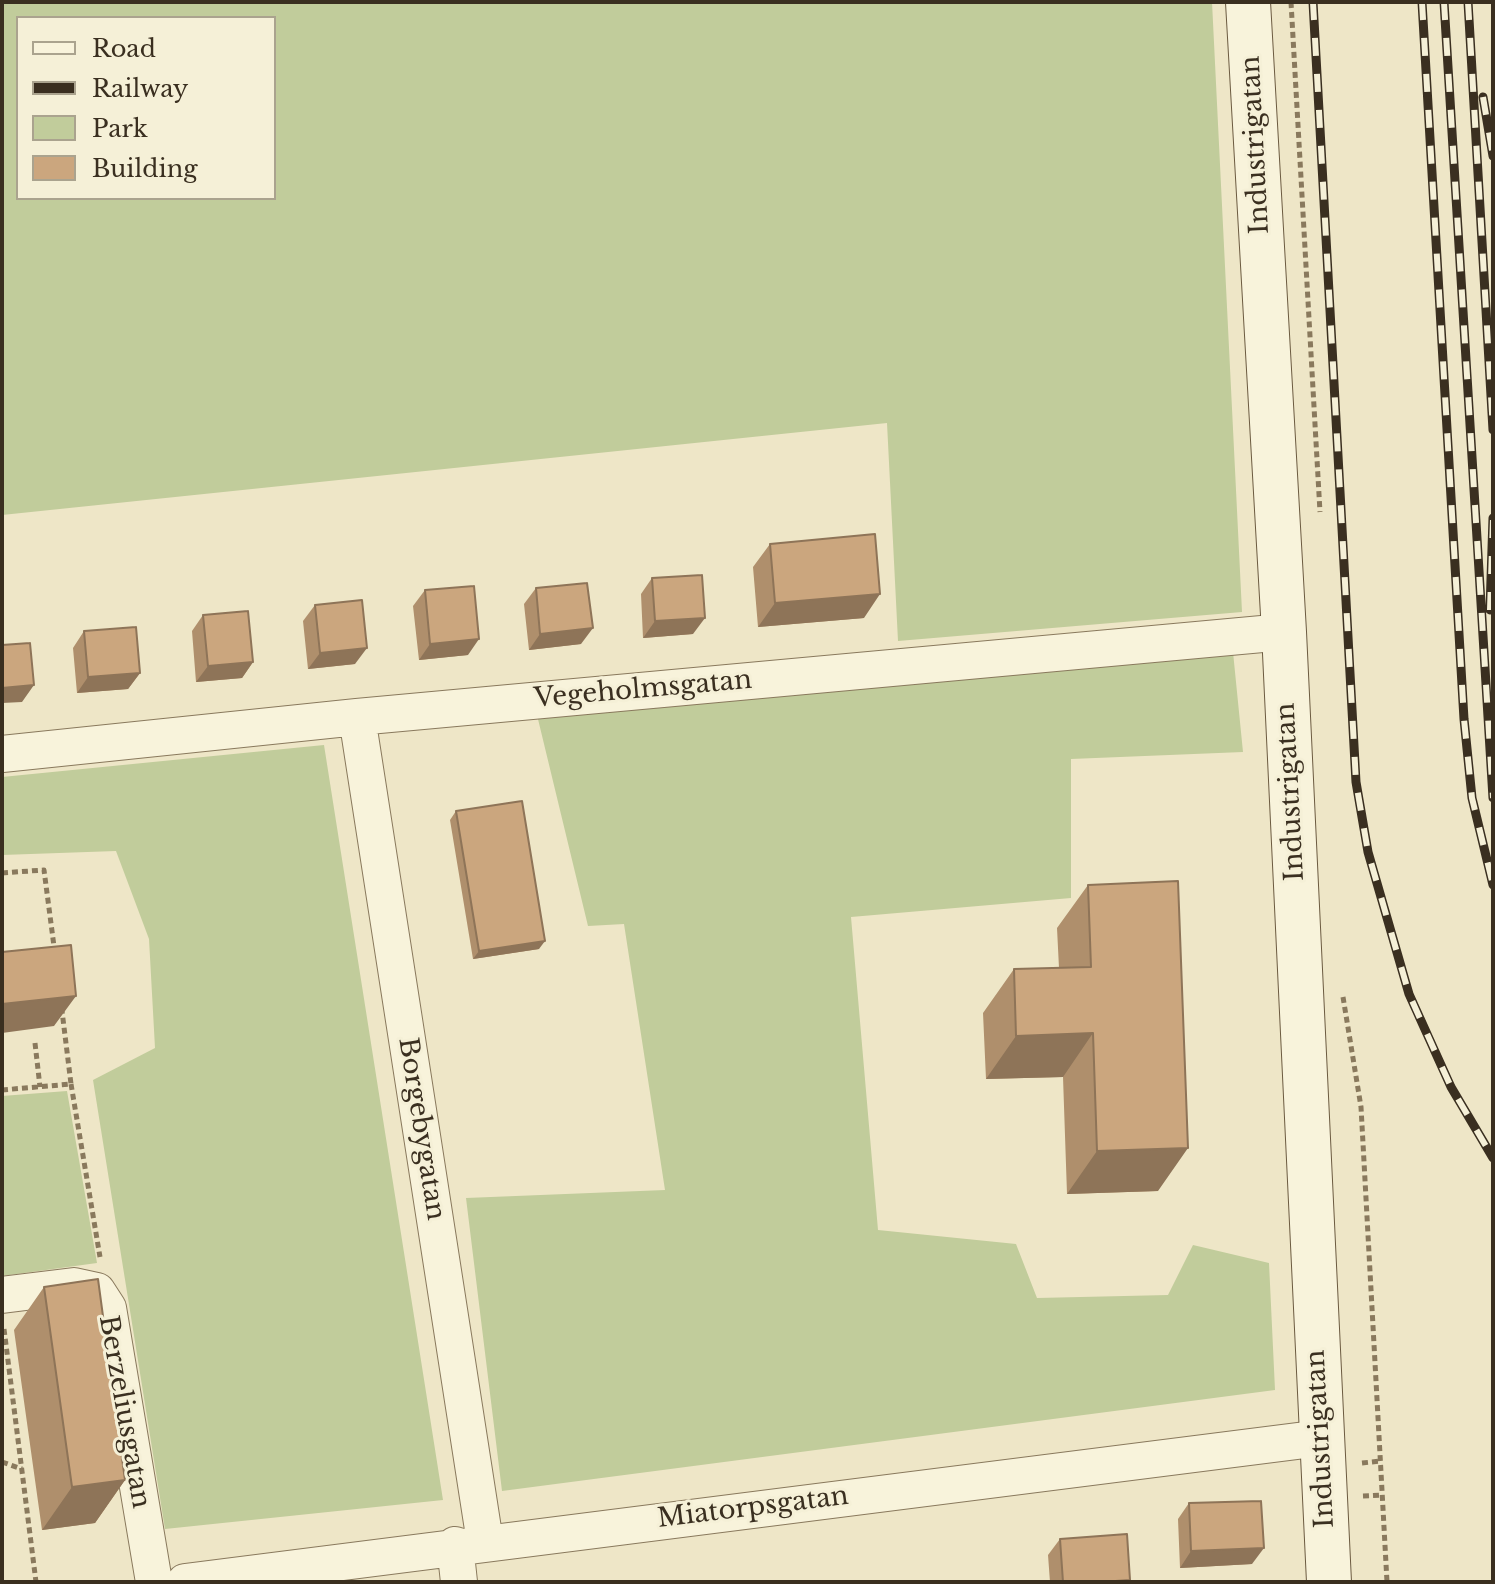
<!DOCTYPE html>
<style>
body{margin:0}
#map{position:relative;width:1495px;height:1584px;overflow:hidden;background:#eee6c7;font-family:"Libre Baskerville",serif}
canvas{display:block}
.frame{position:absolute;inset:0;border:4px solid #3a2f20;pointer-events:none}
.legend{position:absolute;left:16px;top:16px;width:260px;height:184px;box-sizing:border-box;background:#f5f0d7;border:2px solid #aaa38e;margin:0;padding:10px 14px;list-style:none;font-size:24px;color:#3a2f20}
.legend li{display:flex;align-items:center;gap:16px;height:40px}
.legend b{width:40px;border:2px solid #aaa38e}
</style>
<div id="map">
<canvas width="1495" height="1584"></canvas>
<div class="frame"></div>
<ul class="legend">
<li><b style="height:10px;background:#f8f3db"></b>Road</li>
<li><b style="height:10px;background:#3a2f20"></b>Railway</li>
<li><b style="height:22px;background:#c1cc9b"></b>Park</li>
<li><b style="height:22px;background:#cba67e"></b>Building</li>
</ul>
</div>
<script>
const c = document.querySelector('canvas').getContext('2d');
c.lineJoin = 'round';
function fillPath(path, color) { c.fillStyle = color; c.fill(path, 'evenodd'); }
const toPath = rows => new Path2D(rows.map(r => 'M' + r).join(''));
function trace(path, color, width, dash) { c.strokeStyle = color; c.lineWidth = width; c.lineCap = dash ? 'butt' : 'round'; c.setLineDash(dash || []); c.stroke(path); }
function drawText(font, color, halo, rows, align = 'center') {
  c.font = font + ' "Libre Baskerville",serif'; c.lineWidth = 6; c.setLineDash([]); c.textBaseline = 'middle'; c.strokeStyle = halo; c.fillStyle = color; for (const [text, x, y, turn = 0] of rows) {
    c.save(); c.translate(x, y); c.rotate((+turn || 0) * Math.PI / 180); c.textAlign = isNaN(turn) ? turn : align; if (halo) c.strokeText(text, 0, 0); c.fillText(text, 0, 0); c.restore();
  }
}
const green = toPath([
 [2,2,1212,2,1242,612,898,641,887,423,2,515],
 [18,18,274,18,274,198,18,198],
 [1233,652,1243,752,1071,759,1071,898,851,917,878,1230,1016,1244,1037,1298,1168,1295,1193,1245,1269,1263,1275,1390,502,1491,466,1198,665,1190,624,924,588,926,537,715],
 [324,745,443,1500,165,1529,93,1080,155,1048,149,939,116,851,2,855,2,777],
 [67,1091,97,1263,2,1276,2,1096]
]);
const path = toPath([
 [1291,2,1320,512],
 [2,873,44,870,55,954],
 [1343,997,1361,1107,1387,1582],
 [35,1043,40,1087],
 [71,1084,100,1257],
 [2,1090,71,1084,62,1011],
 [4,1329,36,1582],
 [2,1462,22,1469],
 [1362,1463,1381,1461],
 [1363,1496,1383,1495]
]);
const street = toPath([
 [357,717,485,1542],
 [2,754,357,717,1284,632],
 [2,1295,74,1286,97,1291,108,1308,154,1582],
 [455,1545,459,1582],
 [185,1582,1321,1438]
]);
const secondary = toPath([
 [1248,2,1284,632,1329,1582]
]);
const rail = toPath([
 [1313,2,1356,782,1368,852,1409,994,1451,1087,1493,1158],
 [1422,2,1464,719,1472,798,1493,885],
 [1444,2,1493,798],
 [1468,2,1493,430],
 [1483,97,1493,156],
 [1490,610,1493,518]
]);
const wall = toPath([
 [770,544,864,618,758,627,753,567],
 [652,578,693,634,643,638,641,594],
 [536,588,581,644,529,650,524,604],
 [425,590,468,655,419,660,413,606],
 [315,605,355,664,308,669,303,621],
 [203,615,253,662,242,678,196,682,192,631],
 [84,631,140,673,128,689,77,693,73,648],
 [456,811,539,949,473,959,450,820],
 [1088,885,1158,1191,1067,1194,1063,1077,986,1079,983,1013,1014,969,1059,968,1057,928],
 [44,1287,125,1480,95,1523,42,1530,14,1330],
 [1189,1503,1252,1564,1180,1568,1178,1519],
 [1060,1539,1128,1582,1050,1582,1048,1555]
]);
const shadedWall = toPath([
 [880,594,864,618,758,627,775,603],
 [705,618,693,634,643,638,655,621],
 [593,628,581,644,529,650,540,634],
 [479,639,468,655,419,660,430,644],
 [367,648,355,664,308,669,320,653],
 [253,662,242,678,196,682,208,666],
 [140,673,128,689,77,693,88,677],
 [34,685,22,702,2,703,2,688],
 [545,941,539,949,473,959,479,951],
 [76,996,54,1026,2,1033,2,1004],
 [1093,1033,1063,1077,986,1079,1016,1036],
 [1188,1148,1158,1191,1067,1194,1097,1151],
 [125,1480,95,1523,42,1530,72,1487],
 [1264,1548,1252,1564,1180,1568,1191,1551]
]);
const building = toPath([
 [875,534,880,594,775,603,770,544,875,534],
 [702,575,705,618,655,621,652,578,702,575],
 [587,583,593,628,540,634,536,588,587,583],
 [474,586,479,639,430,644,425,590,474,586],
 [362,600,367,648,320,653,315,605,362,600],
 [248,611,253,662,208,666,203,615,248,611],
 [136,627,140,673,88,677,84,631,136,627],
 [30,643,34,685,2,688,2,645,30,643],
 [522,801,545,941,479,951,456,811,522,801],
 [1178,881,1188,1148,1097,1151,1093,1033,1016,1036,1014,969,1091,967,1088,885,1178,881],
 [71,945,76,996,2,1004,2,952,71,945],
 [98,1279,125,1480,72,1487,44,1287,98,1279],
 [1261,1501,1264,1548,1191,1551,1189,1503,1261,1501],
 [1127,1534,1130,1580,1101,1582,1063,1582,1060,1539,1127,1534]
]);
const streetNames = [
 ["Industrigatan",1256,145,-93],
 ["Vegeholmsgatan",643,690,-5],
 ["Industrigatan",1291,792,-93],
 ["Borgebygatan",421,1129,81],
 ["Berzeliusgatan",124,1412,80],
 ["Industrigatan",1321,1439,-93],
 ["Miatorpsgatan",753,1508,-7]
];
fillPath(green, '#c1cc9b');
trace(street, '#89795d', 38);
trace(secondary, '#6b5a40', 46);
trace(path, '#89795d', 5, [6, 4]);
trace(street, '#f8f3db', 36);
trace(secondary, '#f8f3db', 44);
trace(rail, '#3a2f20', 9);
trace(rail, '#f5f0d7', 6, [18]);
fillPath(wall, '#af8f6c');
fillPath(shadedWall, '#8e7458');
fillPath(building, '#cba67e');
trace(building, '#8e7458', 2);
drawText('26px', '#3a2f20', '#f5f0d7', streetNames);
</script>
